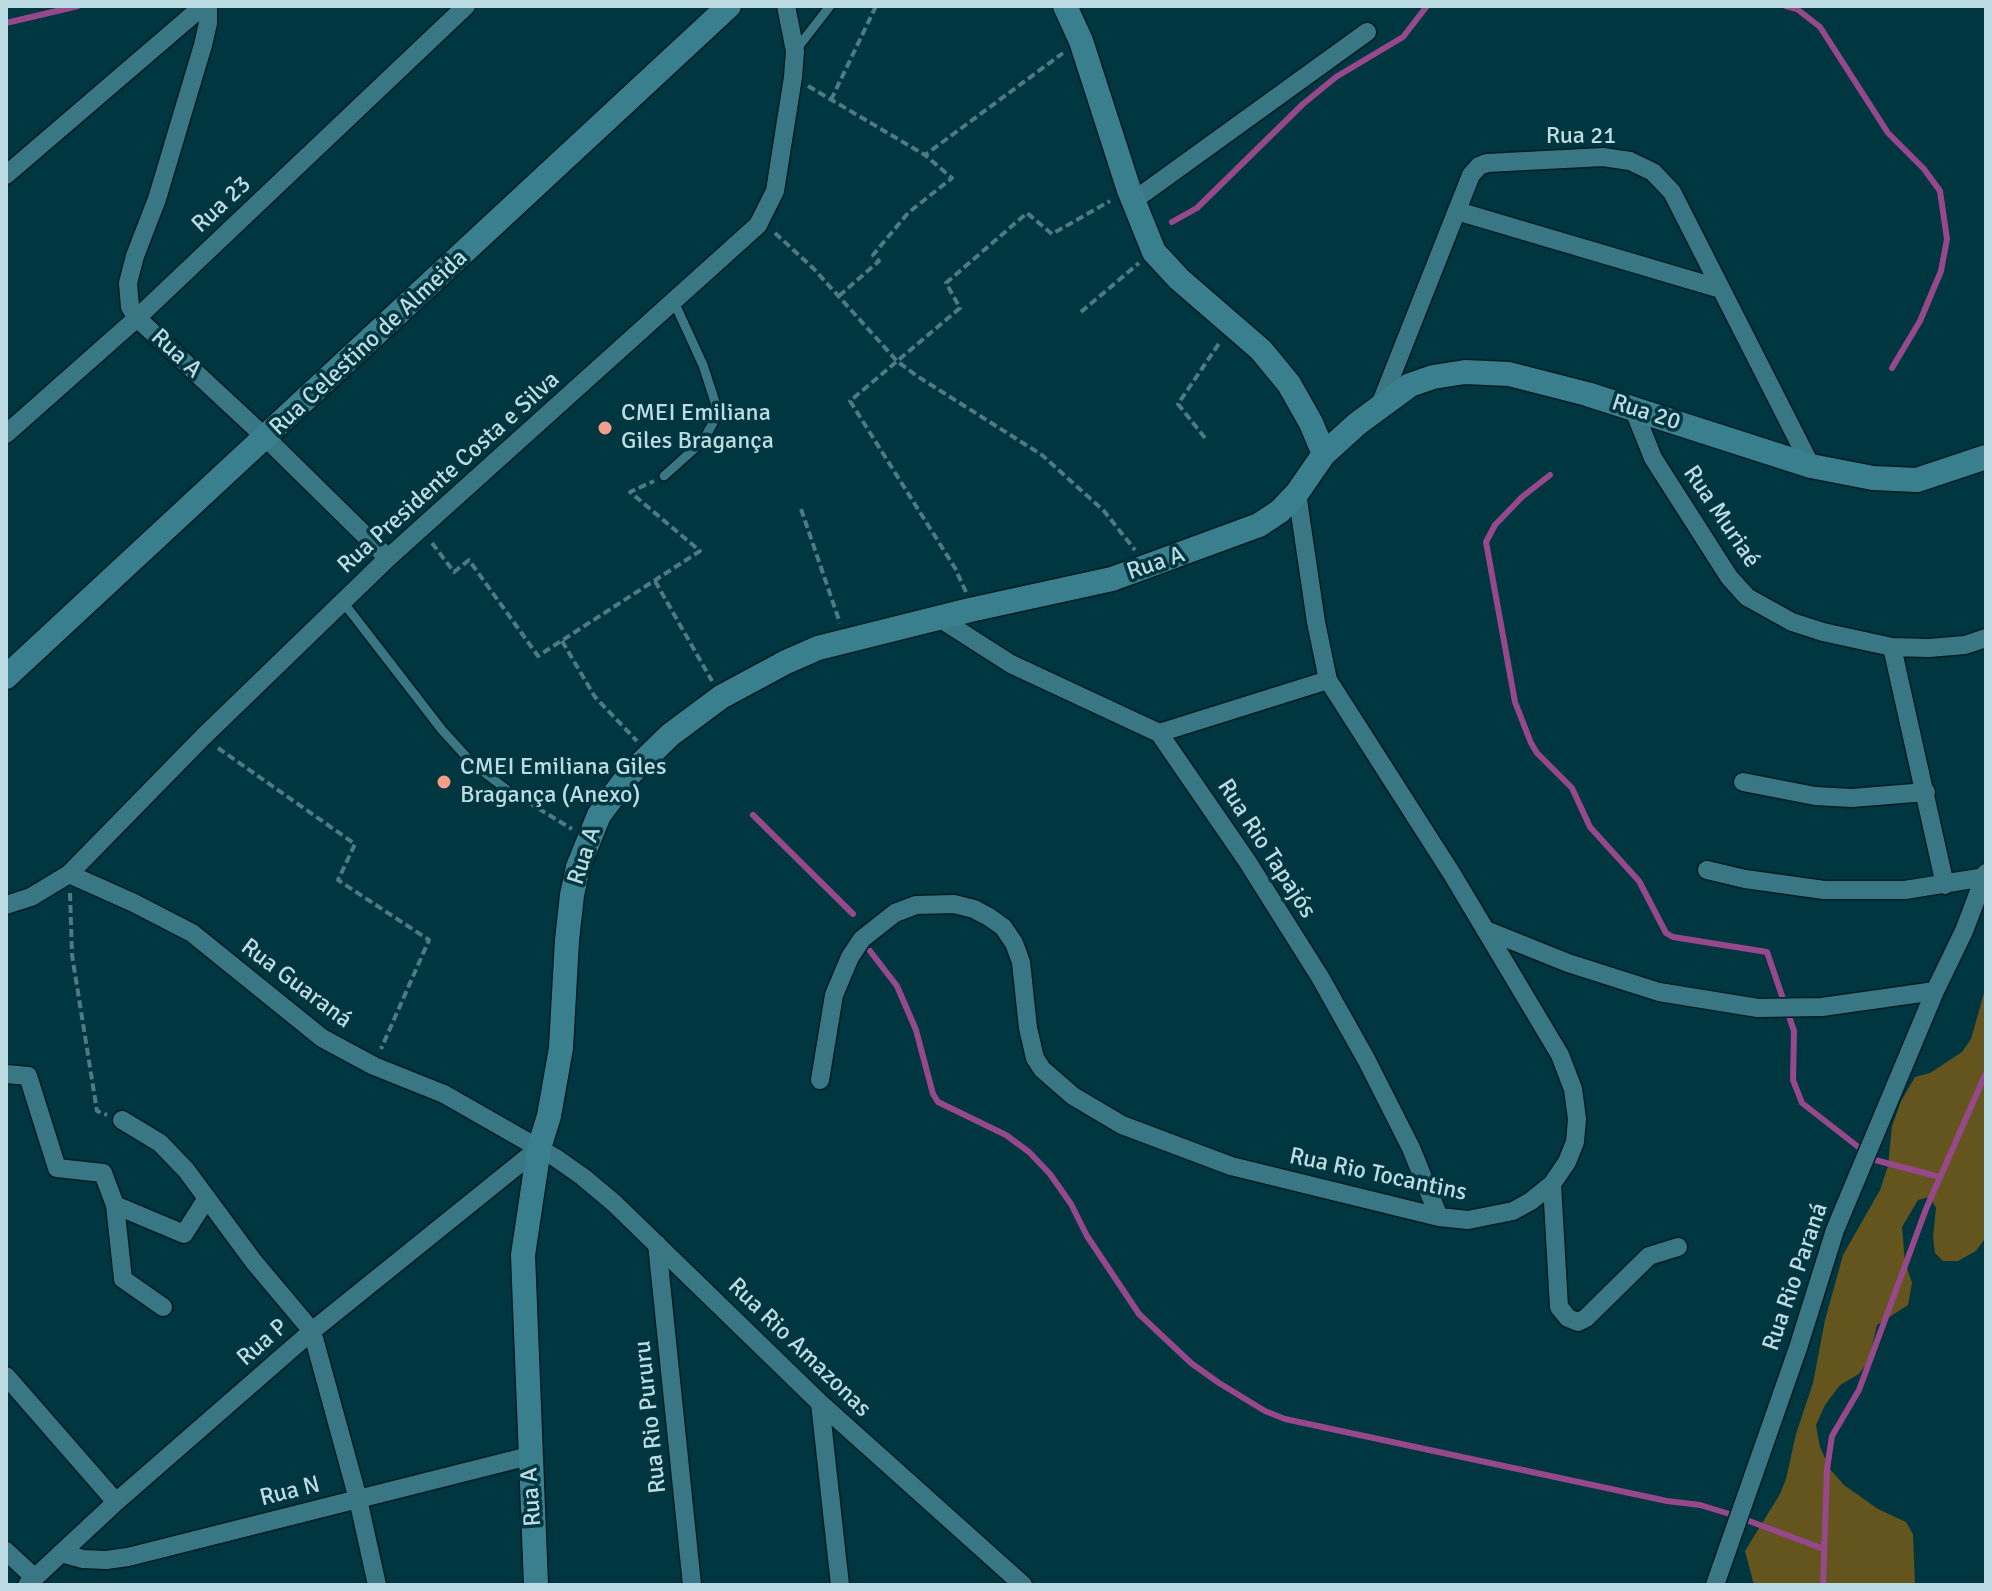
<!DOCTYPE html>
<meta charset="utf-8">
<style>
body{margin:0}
#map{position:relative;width:1992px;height:1591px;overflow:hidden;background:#003640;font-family:Signika,sans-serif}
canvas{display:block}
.frame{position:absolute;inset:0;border:8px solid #bddbe2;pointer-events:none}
</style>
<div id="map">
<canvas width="1992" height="1591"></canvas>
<div class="frame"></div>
</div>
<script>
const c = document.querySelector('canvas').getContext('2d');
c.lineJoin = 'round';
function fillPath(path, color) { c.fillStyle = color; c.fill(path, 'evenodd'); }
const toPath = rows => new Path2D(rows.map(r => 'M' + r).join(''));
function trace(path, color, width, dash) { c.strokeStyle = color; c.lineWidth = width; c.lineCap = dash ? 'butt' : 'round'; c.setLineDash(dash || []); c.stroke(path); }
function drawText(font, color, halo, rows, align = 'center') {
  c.font = font + ' Signika,sans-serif'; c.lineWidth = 7; c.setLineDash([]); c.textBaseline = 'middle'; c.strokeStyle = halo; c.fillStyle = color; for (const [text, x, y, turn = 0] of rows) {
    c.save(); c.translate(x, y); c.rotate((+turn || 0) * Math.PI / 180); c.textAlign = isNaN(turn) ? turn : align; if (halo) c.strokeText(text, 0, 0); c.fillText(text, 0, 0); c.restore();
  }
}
const green = toPath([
 [1986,986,1986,1237,1976,1251,1958,1261,1943,1261,1935,1253,1933,1237,1936,1208,1930,1197,1918,1200,1902,1227,1905,1262,1912,1283,1908,1305,1877,1325,1869,1360,1859,1374,1840,1385,1825,1405,1816,1425,1820,1447,1830,1469,1844,1485,1878,1509,1906,1522,1913,1534,1915,1585,1754,1585,1745,1551,1780,1494,1786,1479,1796,1434,1813,1383,1825,1320,1843,1255,1880,1190,1888,1166,1892,1126,1901,1101,1915,1077,1930,1073,1962,1052,1971,1039]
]);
const stream = toPath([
 [1786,6,1797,9,1820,27,1888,133,1924,169,1940,191,1947,239,1941,271,1920,321,1892,368],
 [6,23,78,6],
 [1172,222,1197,208,1303,104,1336,77,1403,37,1427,6],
 [1550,475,1522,497,1495,525,1486,542,1515,702,1531,743,1537,753,1572,788,1590,827,1639,881,1666,933,1673,937,1767,952,1794,1031,1793,1080,1802,1103,1875,1160,1940,1177],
 [753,815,853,914],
 [870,951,897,986,916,1030,933,1094,938,1102,1006,1135,1029,1152,1050,1174,1071,1204,1087,1236,1139,1314,1191,1363,1219,1383,1265,1411,1285,1419,1667,1501,1700,1505,1733,1515,1824,1549],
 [1823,1585,1827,1469,1832,1436,1859,1390,1926,1209,1986,1073]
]);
const path = toPath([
 [808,86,925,155,1063,53],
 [831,100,876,6],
 [775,233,814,269,897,361,917,376,1042,455,1104,511,1135,550],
 [839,296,879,261,873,255,908,213,952,178,925,155],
 [1081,312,1139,263],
 [1205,438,1178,404,1220,342],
 [801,509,840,623],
 [432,543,454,572,469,560,538,656,700,551,630,492,654,481],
 [655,581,712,681],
 [966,592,955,568,850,401,960,308,946,283,1027,213,1052,234,1110,201],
 [562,641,595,697,637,741],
 [218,748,355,844,338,880,429,940,381,1049],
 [518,796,572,829],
 [70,893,72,955,97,1111,107,1115]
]);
const lane = toPath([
 [795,51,830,6],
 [664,476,703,441,714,421,717,408,703,365,674,302],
 [343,602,442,730,473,764,506,789]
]);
const street = toPath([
 [208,6,208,23,203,45,157,199,135,256,128,283,130,307,137,318,266,438,388,558],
 [6,175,203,6],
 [1133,201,1367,32],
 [1457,211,1721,289],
 [1380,405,1471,175,1479,166,1487,163,1603,157,1630,161,1653,172,1672,192,1811,466],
 [1633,408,1653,458,1729,577,1747,597,1792,622,1823,632,1892,647,1929,648,1965,645,1986,638],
 [6,434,137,318,466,6],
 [939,618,1011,664,1159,733,1247,861,1320,977,1366,1059,1411,1148,1439,1217],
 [1892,647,1945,885],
 [1159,733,1328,680],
 [1743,782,1815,796,1852,798,1926,792],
 [1707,870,1745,879,1824,890,1905,890,1985,877],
 [69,874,134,903,192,933,322,1038,374,1066,444,1094,556,1158,583,1177,614,1203,820,1403,1023,1585],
 [6,905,31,897,69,874,203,737,388,558,758,225,775,191,793,77,795,51,786,6],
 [1486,930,1568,963,1659,992,1758,1008,1822,1007,1935,991],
 [6,1074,28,1076,57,1168,103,1173,115,1205,123,1279,163,1307],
 [820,1080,834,995,850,957,862,939,895,913,916,905,954,904,974,909,989,917,1003,927,1014,943,1021,962,1028,1028,1035,1058,1042,1069,1073,1096,1122,1125,1231,1166,1439,1217,1468,1220,1513,1211,1531,1201,1552,1184,1567,1162,1575,1142,1577,1119,1573,1089,1560,1055,1452,874,1328,680,1316,622,1297,493],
 [122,1120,160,1143,186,1170,254,1262,312,1331,358,1499,377,1585],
 [1552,1184,1559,1307,1568,1318,1578,1322,1586,1318,1649,1256,1678,1247],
 [115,1205,184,1234,207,1198],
 [657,1244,692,1585],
 [6,1376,116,1502],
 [820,1403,840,1585],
 [6,1551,35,1578],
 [61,1553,83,1559,106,1560,128,1557,529,1456],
 [27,1585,116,1502,312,1331,539,1148],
 [1715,1585,1798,1348,1835,1230,1935,991,1964,931,1986,873]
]);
const secondary = toPath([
 [1065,6,1081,41,1129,190,1154,252,1179,279,1261,350,1289,384,1311,423,1324,454],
 [6,677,729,6],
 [536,1585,523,1255,539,1148,549,1116,561,1048,567,940,572,895,578,867,599,815,628,776,670,735,721,697,786,662,818,648,970,610,1112,579,1259,525,1280,511,1297,493,1324,454,1357,424,1410,385,1433,377,1465,372,1509,374,1587,394,1811,466,1873,478,1917,480,1986,457]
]);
const markers = [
 [605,428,8,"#f49e8a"],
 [444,782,8,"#f49e8a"]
];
const streetNames = [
 ["Rua 21",1581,137],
 ["Rua 23",222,205,-43],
 ["Rua Celestino de Almeida",369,343,-43],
 ["Rua A",176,354,43],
 ["Rua 20",1646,413,18],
 ["Rua Presidente Costa e Silva",449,473,-42],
 ["Rua Muriaé",1721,517,56],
 ["Rua A",1156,564,-19],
 ["Rua Rio Tapajós",1266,849,57],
 ["Rua A",585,856,-72],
 ["Rua Guaraná",296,984,37],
 ["Rua Rio Tocantins",1378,1175,12],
 ["Rua Rio Paraná",1796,1277,-71],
 ["Rua P",263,1343,-41],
 ["Rua Rio Amazonas",799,1348,44],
 ["Rua Rio Pururu",651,1417,-96],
 ["Rua N",290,1492,-14],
 ["Rua A",532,1497,-94]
];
const poiNames = [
 ["CMEI Emiliana",621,414],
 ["Giles Bragança",621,442],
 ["CMEI Emiliana Giles",460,768],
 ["Bragança (Anexo)",460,796]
];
fillPath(green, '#64541e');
trace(stream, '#96488a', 6);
trace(lane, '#001c23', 12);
trace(street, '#001c23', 21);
trace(secondary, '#001c23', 27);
trace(path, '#4e7a83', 4, [8, 4]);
trace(lane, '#397784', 9);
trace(street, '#397784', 18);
trace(secondary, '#3a7f8e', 24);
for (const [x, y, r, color] of markers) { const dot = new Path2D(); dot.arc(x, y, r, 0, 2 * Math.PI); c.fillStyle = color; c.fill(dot); trace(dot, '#003640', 3); }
drawText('24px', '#bddbe2', '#003640', streetNames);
drawText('24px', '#bddbe2', '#003640', poiNames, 'left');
</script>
